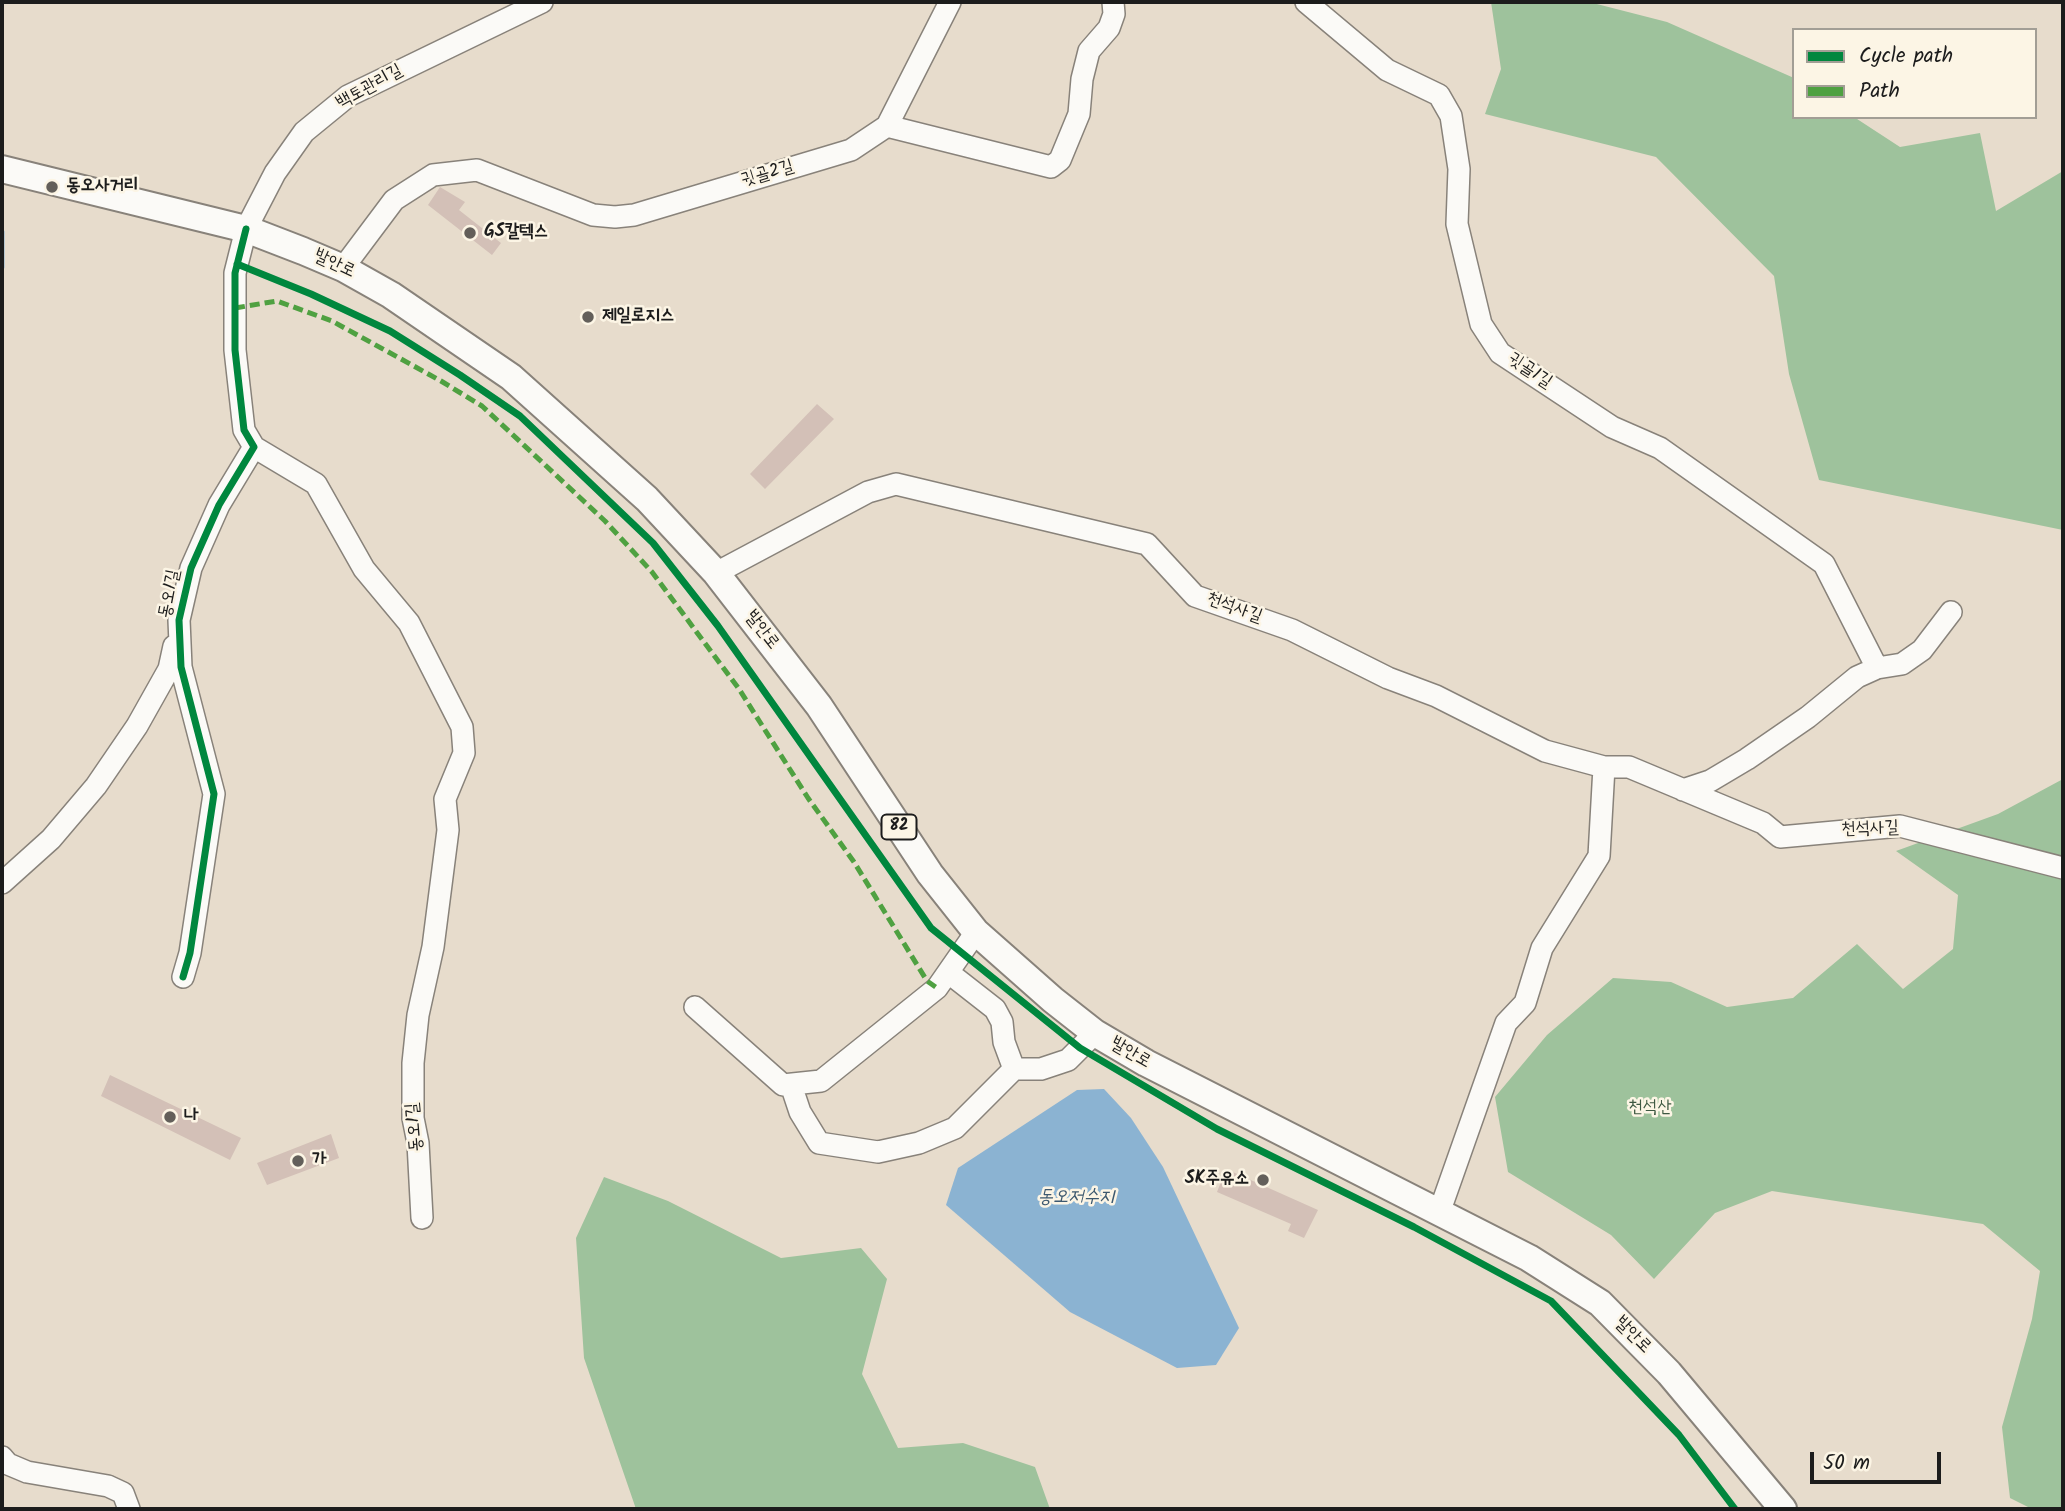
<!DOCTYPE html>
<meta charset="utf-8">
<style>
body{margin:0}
#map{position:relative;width:2065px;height:1511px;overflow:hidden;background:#e7dccc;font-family:Kalam,sans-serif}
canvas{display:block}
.frame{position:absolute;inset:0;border:4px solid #1c1c1c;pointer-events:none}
.legend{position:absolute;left:1792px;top:28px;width:245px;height:91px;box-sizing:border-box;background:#fcf5e5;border:2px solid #a29e95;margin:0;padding:9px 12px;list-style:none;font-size:21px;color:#1c1c1c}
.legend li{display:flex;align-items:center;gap:14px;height:35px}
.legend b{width:35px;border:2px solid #a29e95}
.scale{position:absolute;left:1810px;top:1452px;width:131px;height:32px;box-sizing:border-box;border:4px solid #1c1c1c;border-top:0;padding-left:9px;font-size:21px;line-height:24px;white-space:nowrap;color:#1c1c1c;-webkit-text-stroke:5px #fcf5e5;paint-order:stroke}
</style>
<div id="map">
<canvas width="2065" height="1511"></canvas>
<div class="frame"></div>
<ul class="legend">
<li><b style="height:9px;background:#00873e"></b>Cycle path</li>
<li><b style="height:9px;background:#4fa141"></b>Path</li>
</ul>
<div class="scale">50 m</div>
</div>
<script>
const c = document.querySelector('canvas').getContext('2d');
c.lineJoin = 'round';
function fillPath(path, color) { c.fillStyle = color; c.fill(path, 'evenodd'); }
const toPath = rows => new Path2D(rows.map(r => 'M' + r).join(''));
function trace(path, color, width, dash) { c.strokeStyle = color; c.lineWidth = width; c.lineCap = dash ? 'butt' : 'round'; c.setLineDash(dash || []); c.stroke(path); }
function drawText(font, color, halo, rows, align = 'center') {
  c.font = font + ' Kalam,"Poor Story",sans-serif'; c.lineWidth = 5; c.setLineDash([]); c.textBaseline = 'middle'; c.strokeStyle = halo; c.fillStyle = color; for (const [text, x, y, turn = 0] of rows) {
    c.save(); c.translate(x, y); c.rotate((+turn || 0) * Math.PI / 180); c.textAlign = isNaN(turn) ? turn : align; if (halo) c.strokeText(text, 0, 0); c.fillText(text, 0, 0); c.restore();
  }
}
const forest = toPath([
 [1491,2,1589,2,1667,22,1794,78,1794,117,1854,117,1900,147,1980,133,1996,211,2063,171,2063,530,1819,480,1789,374,1774,276,1656,157,1485,114,1501,69],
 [2063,779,2063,1509,2032,1509,2010,1498,2002,1427,2032,1319,2040,1271,1983,1224,1772,1191,1715,1213,1654,1279,1611,1235,1508,1172,1495,1097,1547,1035,1613,978,1671,982,1727,1007,1793,998,1857,944,1903,989,1953,949,1958,895,1896,851,1998,814],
 [604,1177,668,1201,781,1258,861,1248,887,1279,862,1374,898,1448,963,1443,1035,1467,1050,1509,636,1509,584,1358,576,1238]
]);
const water = toPath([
 [1104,1089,1131,1118,1163,1167,1239,1328,1216,1365,1177,1368,1070,1312,946,1205,958,1168,1077,1090]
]);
const stream = toPath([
 [2,232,2,267]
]);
const building = toPath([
 [440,187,465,202,459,210,501,243,492,255,428,205],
 [817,404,834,419,765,489,750,474],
 [110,1075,241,1138,230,1160,101,1096],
 [331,1134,339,1158,267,1185,257,1163],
 [1226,1169,1318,1210,1304,1238,1288,1231,1291,1224,1217,1192]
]);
const minor = toPath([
 [1306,2,1387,70,1439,95,1451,116,1459,169,1457,224,1481,324,1500,353,1612,427,1660,448,1824,564,1877,668],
 [887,126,950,2],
 [343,268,394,200,433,175,477,170,593,215,615,217,634,215,851,150,887,126,1051,167,1060,160,1079,114,1082,79,1089,51,1109,28,1114,14,1113,2],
 [254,447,316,484,364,569,409,623,462,727,464,753,445,799,448,830,433,947,418,1015,413,1063,413,1118,418,1143,422,1218],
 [716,573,868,492,896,484,1147,544,1195,596,1292,630,1388,678,1436,696,1545,751,1604,767,1629,767,1763,823,1780,837,1900,826,2063,868],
 [1683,790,1710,781,1747,759,1808,717,1857,677,1877,668,1902,664,1922,650,1951,612],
 [2,883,51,839,96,786,137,726,169,669,174,646],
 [949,973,995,1009,1002,1022,1004,1042,1014,1069],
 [183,977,190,953,214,794,181,667,179,620,191,568,219,505,254,447,244,430,235,350,235,273,246,229,275,173,304,132,348,96,542,2],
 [695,1007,783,1085,821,1081,937,988,976,932],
 [791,1085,800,1112,819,1143,878,1152,919,1143,955,1128,1014,1069,1041,1069,1068,1060,1095,1033],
 [1439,1213,1506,1023,1525,1003,1542,948,1599,856,1604,767],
 [2,1457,8,1464,27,1472,108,1486,123,1493,129,1509]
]);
const major = toPath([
 [2,169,246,229,303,251,343,268,391,295,511,377,647,499,716,573,819,706,930,874,976,932,1053,1000,1095,1033,1146,1063,1529,1258,1600,1303,1669,1373,1783,1509]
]);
const quiet = toPath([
 [235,308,277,301,332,321,441,381,482,406,605,521,652,572,739,689,808,798,854,862,927,981,937,988]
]);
const cycleway = toPath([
 [237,264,311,294,390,331,460,375,520,416,653,543,718,626,931,928,1080,1048,1217,1129,1414,1227,1551,1301,1679,1435,1735,1509],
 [183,977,190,953,214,794,181,667,179,620,191,568,219,505,254,447,244,430,235,350,235,273,246,229]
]);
const markers = [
 [52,187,7,"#635f5a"],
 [470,233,7,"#635f5a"],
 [588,317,7,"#635f5a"],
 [170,1117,7,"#635f5a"],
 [298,1161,7,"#635f5a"],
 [1263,1180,7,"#635f5a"]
];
const shields = [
 [899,827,35]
];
const shieldNames = [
 ["82",899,827]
];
const streetNames = [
 ["백토관리길",370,88,-29],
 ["귓골2길",768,175,-17],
 ["발안로",334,265,25],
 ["귓골1길",1529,372,33],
 ["동오1길",171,594,-79],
 ["천석사길",1234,609,20],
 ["발안로",761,631,52],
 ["천석사길",1870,830,-2],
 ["발안로",1130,1054,30],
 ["동오1길",416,1127,-95],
 ["발안로",1632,1336,45]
];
const poiNames = [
 ["동오사거리",66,187],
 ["GS칼텍스",484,233],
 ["제일로지스",602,317],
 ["나",184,1117],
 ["가",312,1161],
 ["SK주유소",1249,1180,"right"]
];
const parkNames = [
 ["천석산",1650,1109]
];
const waterNames = [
 ["동오저수지",1076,1199]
];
fillPath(forest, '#9ec29c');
fillPath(water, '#8bb3d2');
trace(stream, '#8bb3d2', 5);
fillPath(building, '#d3c0b7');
trace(minor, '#88827a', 24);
trace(major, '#88827a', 30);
trace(minor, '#fbfaf7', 21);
trace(major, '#fbfaf7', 26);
trace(quiet, '#4fa141', 5, [10, 5]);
trace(cycleway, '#00873e', 7);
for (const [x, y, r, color] of markers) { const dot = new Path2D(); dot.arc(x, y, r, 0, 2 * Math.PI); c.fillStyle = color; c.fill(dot); trace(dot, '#fcf5e5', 2.5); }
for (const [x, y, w] of shields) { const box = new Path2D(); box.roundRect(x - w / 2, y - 12.5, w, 25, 5); c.fillStyle = '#fcf5e5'; c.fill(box); trace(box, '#1c1c1c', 2); }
drawText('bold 16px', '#1c1c1c', null, shieldNames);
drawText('18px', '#1c1c1c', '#fcf5e5', streetNames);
drawText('bold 18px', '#1c1c1c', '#fcf5e5', poiNames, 'left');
drawText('18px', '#3d5841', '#fcf5e5', parkNames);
drawText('italic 19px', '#3c586f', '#fcf5e5', waterNames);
</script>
